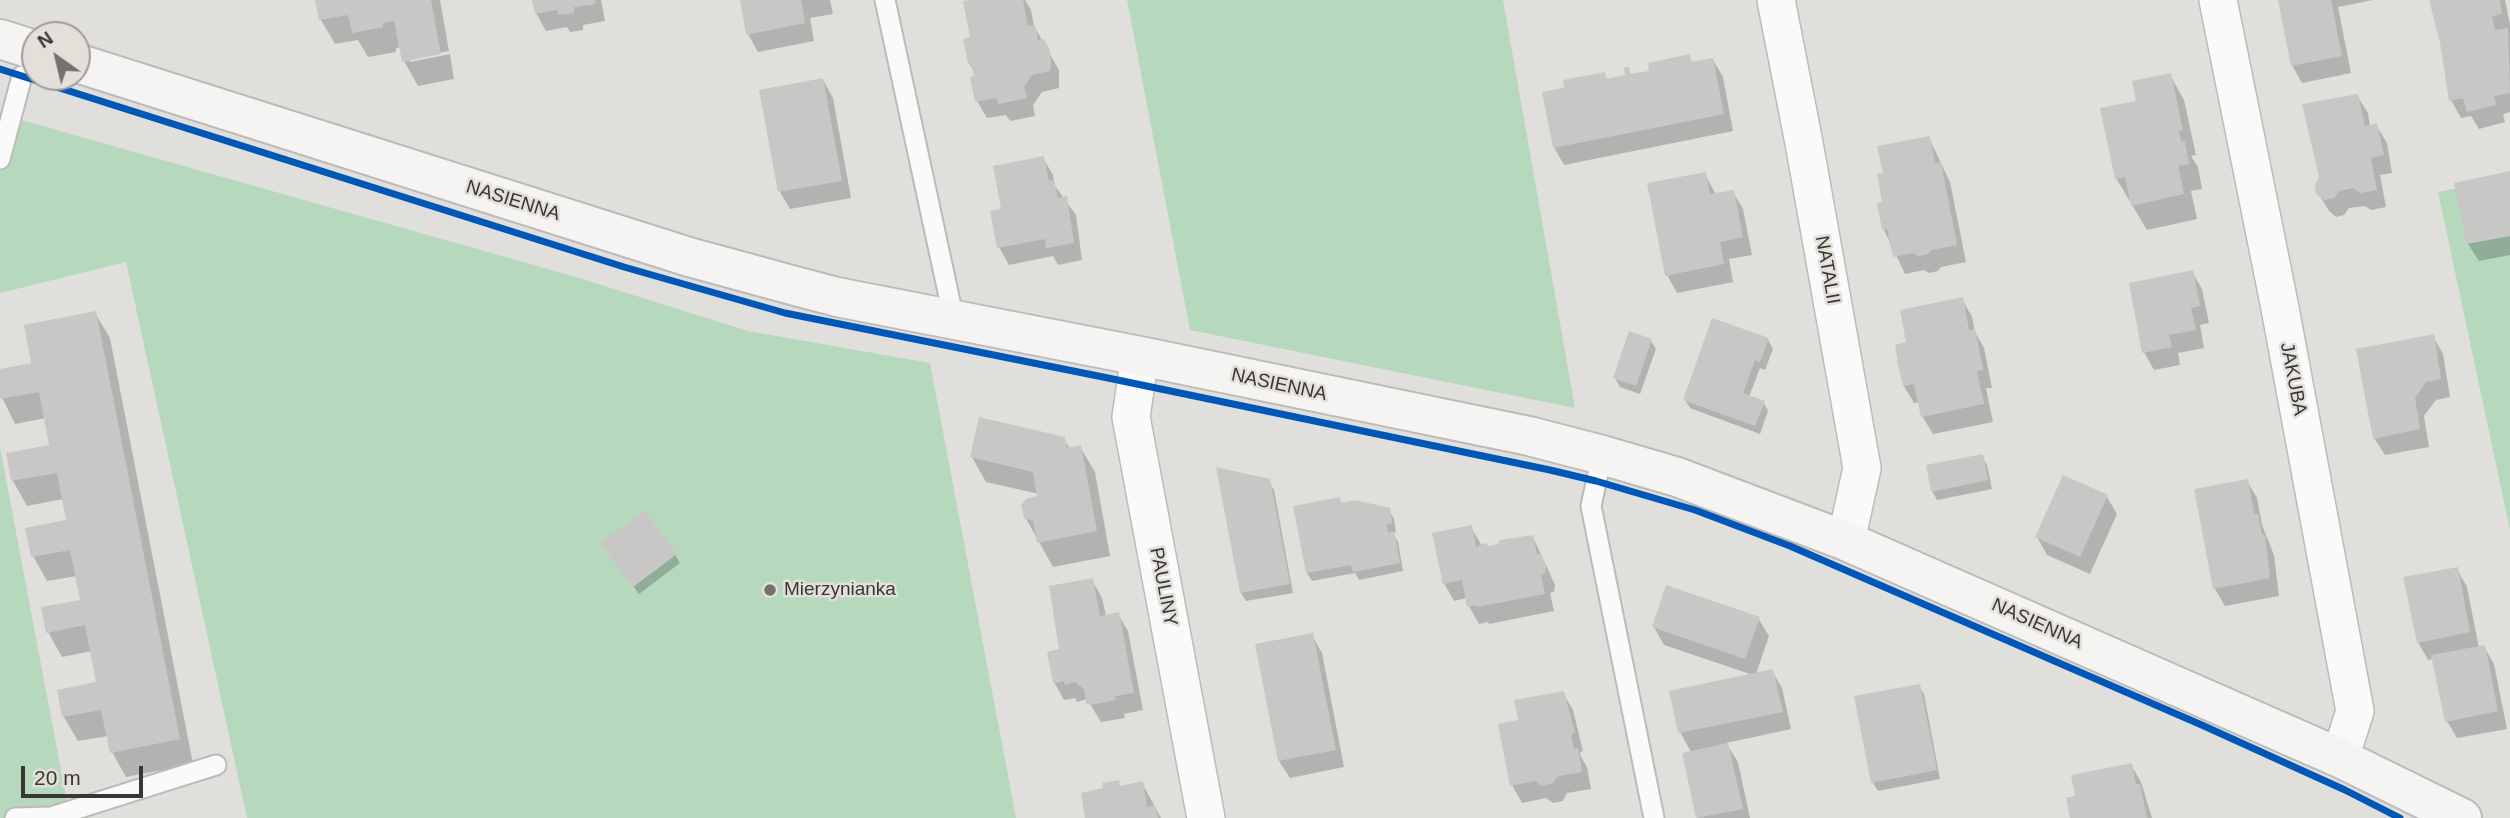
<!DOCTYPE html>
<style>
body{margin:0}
#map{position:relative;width:2510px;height:818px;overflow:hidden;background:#e1dfdc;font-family:Helvetica,sans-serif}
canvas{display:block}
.north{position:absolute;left:21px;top:21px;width:70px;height:70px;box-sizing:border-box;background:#e3e0da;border:2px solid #9f9c98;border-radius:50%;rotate:326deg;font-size:19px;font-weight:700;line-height:28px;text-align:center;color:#383735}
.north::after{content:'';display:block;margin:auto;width:24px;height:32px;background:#73726f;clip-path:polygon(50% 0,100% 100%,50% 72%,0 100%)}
.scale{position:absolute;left:21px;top:766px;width:122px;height:32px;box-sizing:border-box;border:4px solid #383735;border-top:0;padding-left:9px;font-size:21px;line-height:24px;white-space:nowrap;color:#383735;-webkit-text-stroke:5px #e3e0da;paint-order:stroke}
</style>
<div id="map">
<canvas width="2510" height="818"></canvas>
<div class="north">N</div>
<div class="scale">20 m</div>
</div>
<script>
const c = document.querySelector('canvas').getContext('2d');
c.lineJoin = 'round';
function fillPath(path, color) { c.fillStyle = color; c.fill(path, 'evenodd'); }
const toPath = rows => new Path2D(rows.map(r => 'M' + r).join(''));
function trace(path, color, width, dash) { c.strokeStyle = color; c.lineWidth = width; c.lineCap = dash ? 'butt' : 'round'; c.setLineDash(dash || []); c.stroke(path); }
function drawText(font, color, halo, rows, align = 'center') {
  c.font = font + ' Helvetica,sans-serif'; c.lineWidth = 5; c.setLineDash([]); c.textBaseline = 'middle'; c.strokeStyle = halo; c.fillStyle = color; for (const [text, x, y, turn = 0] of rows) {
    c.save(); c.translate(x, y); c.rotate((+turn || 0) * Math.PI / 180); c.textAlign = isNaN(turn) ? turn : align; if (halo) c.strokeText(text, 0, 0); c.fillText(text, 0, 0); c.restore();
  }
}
const green = toPath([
 [1127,0,1503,0,1575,408,1190,330],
 [0,114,576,277,748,331,930,363,1016,818,247,818,126,262,0,293],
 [2510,177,2510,530,2438,192],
 [0,447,70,818,0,818]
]);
const shadow = toPath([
 [317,0,440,0,449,51,410,58,410,62,450,54,454,79,418,86,404,61,401,47,396,48,396,52,368,57,358,40,335,44,321,20],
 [534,0,601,0,605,21,583,25,583,30,570,32,567,27,546,31,536,13],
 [741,0,830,0,833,14,810,18,814,41,758,52,748,34],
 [979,0,1025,0,1031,10,1034,26,1059,70,1059,88,1042,92,1033,105,1035,116,1010,121,1006,115,987,118,977,101,975,73,969,63],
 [2280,0,2373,0,2338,7,2351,73,2302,83,2292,65],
 [2431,0,2505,0,2510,25,2510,112,2503,114,2505,122,2479,129,2471,116,2461,118,2451,100,2442,43],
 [1689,56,1693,64,1713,60,1723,77,1733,131,1564,165,1554,147,1566,89,1604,74,1608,80,1627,76,1628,69,1632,76,1651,72],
 [2170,75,2184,100,2196,155,2191,156,2198,167,2202,189,2191,191,2197,219,2147,230,2116,178,2138,102],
 [823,80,833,98,851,198,790,209,780,192],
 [2357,96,2368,113,2370,127,2376,125,2387,143,2392,173,2380,175,2386,207,2371,210,2365,206,2349,208,2344,215,2336,217,2329,211,2318,193],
 [1929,138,1950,182,1966,262,1941,267,1938,271,1929,273,1924,270,1905,274,1884,230,1879,205,1884,204,1885,175],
 [1043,158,1053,175,1055,186,1076,215,1082,260,1058,265,1053,256,1009,265,999,247,1003,210],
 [2510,173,2510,255,2479,261,2468,244,2456,184],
 [1705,174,1716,195,1733,192,1743,209,1752,255,1729,259,1733,282,1677,293,1667,275],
 [2192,272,2202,289,2209,323,2200,325,2204,348,2178,353,2180,365,2154,370,2144,352],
 [1962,299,1972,317,1975,332,1984,348,1992,388,1986,388,1993,422,1933,434,1922,416,1920,402,1914,403,1904,386,1908,344],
 [95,313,110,338,193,764,126,777,112,752,108,736,78,741,64,717,59,691,98,684,92,651,62,657,48,632,82,601,77,576,47,581,33,556,68,521,63,499,27,506,13,481,8,455,51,447,46,418,15,424,0,393,0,371,33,365],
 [2433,336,2443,354,2450,397,2436,400,2424,416,2429,447,2385,455,2374,438],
 [1768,340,1773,349,1765,370,1760,368,1749,397,1763,402,1768,411,1760,434,1690,408,1685,400],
 [1651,341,1656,349,1640,394,1620,387,1615,378],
 [1064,439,1070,449,1080,447,1095,472,1110,556,1053,567,1025,517,1040,497,1039,494,986,482,972,457],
 [1982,456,1987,465,1992,489,1937,500,1932,491],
 [1268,481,1274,490,1293,593,1246,601,1241,593],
 [2247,481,2257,498,2262,525,2274,555,2279,596,2225,606,2215,589,2196,490],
 [2107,497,2117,514,2090,574,2047,555,2037,537],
 [1340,499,1342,504,1389,510,1394,519,1396,532,1393,533,1398,542,1403,571,1359,580,1355,573,1312,581,1307,573],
 [1471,527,1482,546,1488,547,1533,537,1555,585,1554,592,1550,593,1554,611,1489,624,1488,622,1479,624,1469,606,1467,598,1454,601,1444,583],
 [608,552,675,555,680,563,639,594],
 [2457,569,2467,587,2479,648,2484,647,2494,664,2507,729,2457,738,2447,721,2433,659,2428,660,2418,642],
 [1092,580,1102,598,1106,616,1118,614,1128,631,1143,710,1124,714,1125,718,1101,722,1087,699,1077,702,1075,698,1064,700,1054,682,1061,650],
 [1758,618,1769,636,1756,674,1772,671,1782,688,1791,729,1726,743,1738,762,1750,818,1698,818,1684,754,1691,752,1680,732,1753,675,1664,645,1654,627],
 [1312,635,1322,653,1344,767,1290,778,1279,761],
 [1919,686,1924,694,1940,779,1878,791,1873,783,1856,697],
 [1563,693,1573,710,1583,751,1580,752,1581,757,1587,767,1591,789,1567,793,1563,801,1553,803,1546,798,1522,803,1512,785],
 [2131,765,2141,782,2152,818,2072,818,2077,797],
 [1118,782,1121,787,1142,783,1161,818,1087,818,1105,790]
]);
const building = toPath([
 [315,0,431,0,441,54,402,62,394,21,383,23,383,27,352,33,348,15,319,20],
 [532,0,595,0,596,4,574,7,574,13,558,15,557,10,535,14],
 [740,0,801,0,805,23,746,35],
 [970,0,1023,0,1028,26,1035,25,1038,40,1044,39,1050,51,1051,61,1050,71,1032,75,1024,87,1027,98,998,104,997,98,975,102,970,77,974,76,971,63,968,63,963,39,970,37,963,1],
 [2278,0,2331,0,2342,56,2291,66],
 [2429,0,2500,0,2502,14,2492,16,2495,30,2508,28,2510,93,2494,96,2496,105,2467,112,2463,98,2449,101,2440,43],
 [1690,54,1691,62,1713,58,1724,114,1553,148,1542,92,1564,88,1563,80,1605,72,1606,79,1625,75,1624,68,1626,67,1629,67,1630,74,1649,71,1648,63],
 [2171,73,2183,131,2179,131,2181,141,2185,141,2189,164,2178,166,2184,194,2131,206,2125,177,2115,179,2100,108,2136,101,2132,81],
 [823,78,842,181,778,192,759,90],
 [2358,94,2365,126,2377,123,2384,155,2371,158,2377,190,2360,193,2353,188,2339,191,2334,198,2324,200,2316,194,2315,184,2319,177,2302,104],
 [1930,136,1935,163,1941,162,1957,245,1931,250,1928,254,1918,256,1913,253,1893,257,1887,229,1882,230,1877,203,1882,202,1877,174,1883,173,1877,146],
 [1044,156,1049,181,1054,180,1058,198,1067,196,1074,243,1046,248,1045,239,997,248,990,211,1001,209,993,166],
 [2510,171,2510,236,2467,244,2454,183],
 [1706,172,1710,194,1734,190,1743,237,1720,242,1724,264,1665,276,1647,183],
 [2193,270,2200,306,2191,308,2196,330,2169,335,2172,347,2142,353,2129,283],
 [1963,297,1969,330,1975,329,1979,349,1983,370,1977,371,1984,404,1921,417,1914,384,1903,386,1898,365,1895,345,1906,342,1900,310],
 [96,311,180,739,110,753,101,710,62,717,57,690,96,682,85,625,46,633,41,607,80,600,70,550,31,557,25,528,66,520,57,473,11,481,6,453,49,445,39,392,0,399,0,369,31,363,24,325],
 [1712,318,1769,338,1760,362,1755,360,1743,393,1765,401,1755,426,1683,400],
 [1629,331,1652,339,1636,386,1613,378],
 [2434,334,2441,379,2426,382,2415,398,2420,429,2373,439,2356,349],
 [979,417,1065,437,1067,448,1081,445,1097,531,1037,543,1033,521,1024,518,1021,505,1026,499,1037,496,1033,472,970,457],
 [1983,454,1988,480,1931,492,1926,465],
 [1216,467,1270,479,1290,584,1240,593],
 [2063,475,2108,495,2080,557,2035,537],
 [2248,479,2254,514,2258,514,2262,535,2265,535,2270,578,2213,589,2194,489],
 [1340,497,1341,503,1355,500,1390,508,1392,524,1386,524,1388,532,1394,531,1400,563,1353,572,1351,565,1306,573,1293,506],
 [645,511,677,554,633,587,600,543],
 [1472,525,1476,547,1485,543,1489,546,1498,544,1500,540,1533,535,1537,554,1541,554,1546,565,1545,574,1541,575,1545,594,1477,607,1476,605,1467,607,1462,580,1443,584,1432,533],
 [2458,567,2470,632,2417,643,2403,577],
 [1093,578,1100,616,1119,612,1134,693,1115,696,1116,700,1090,705,1086,703,1084,689,1075,682,1065,685,1064,681,1053,683,1047,652,1059,649,1049,586],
 [1666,585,1760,617,1745,659,1652,627],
 [1313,633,1336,750,1278,761,1255,644],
 [2485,645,2498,711,2445,722,2431,655],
 [1773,669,1783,712,1678,733,1669,691],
 [1920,684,1937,770,1871,783,1854,696],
 [1564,691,1575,733,1571,734,1574,749,1578,748,1582,772,1558,776,1553,783,1542,786,1535,781,1510,786,1498,724,1518,720,1514,700],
 [1728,743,1743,809,1696,818,1682,753],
 [2132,763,2136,784,2140,784,2147,818,2070,818,2066,798,2075,796,2071,775],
 [1119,780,1120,786,1143,781,1147,807,1155,805,1158,818,1085,818,1081,793,1103,788,1102,783]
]);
const lane = toPath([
 [885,0,954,320],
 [0,159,22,76],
 [1602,455,1591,506,1654,818],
 [15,818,51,817,216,765]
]);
const street = toPath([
 [1776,0,1804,143,1862,468,1846,541],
 [2218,0,2279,303,2355,711,2340,758],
 [1140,356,1131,417,1206,818]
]);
const secondary = toPath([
 [0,39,35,50],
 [77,63,689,257,799,287,837,297,1140,356,1529,436,1602,455,1677,477,1846,541,2340,758,2462,818]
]);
const cycleway = toPath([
 [0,69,624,267,785,313,1108,378,1550,470,1596,481,1695,510,1790,546,2204,726,2345,790,2400,818]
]);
const markers = [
 [770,590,7,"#73726f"]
];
const streetNames = [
 ["NASIENNA",513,201,17],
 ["NATALII",1827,270,80],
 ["JAKUBA",2293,379,79],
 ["NASIENNA",1279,385,12],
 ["PAULINY",1163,587,79],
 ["NASIENNA",2037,624,24]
];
const poiNames = [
 ["Mierzynianka",784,590]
];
fillPath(green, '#b6d8bd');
fillPath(shadow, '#0003');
fillPath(building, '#c9c7c5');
trace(lane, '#bcbbb9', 23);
trace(street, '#bcbbb9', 40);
trace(secondary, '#bcbbb9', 42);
trace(lane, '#fafafa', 19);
trace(street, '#fafafa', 37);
trace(secondary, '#f6f4f2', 38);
trace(cycleway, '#0057b8', 7);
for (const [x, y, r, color] of markers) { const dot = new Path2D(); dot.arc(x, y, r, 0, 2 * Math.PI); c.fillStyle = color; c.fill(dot); trace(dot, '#e3e0da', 2.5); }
drawText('19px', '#383735', '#e3e0da', streetNames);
drawText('19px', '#383735', '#e3e0da', poiNames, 'left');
</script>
